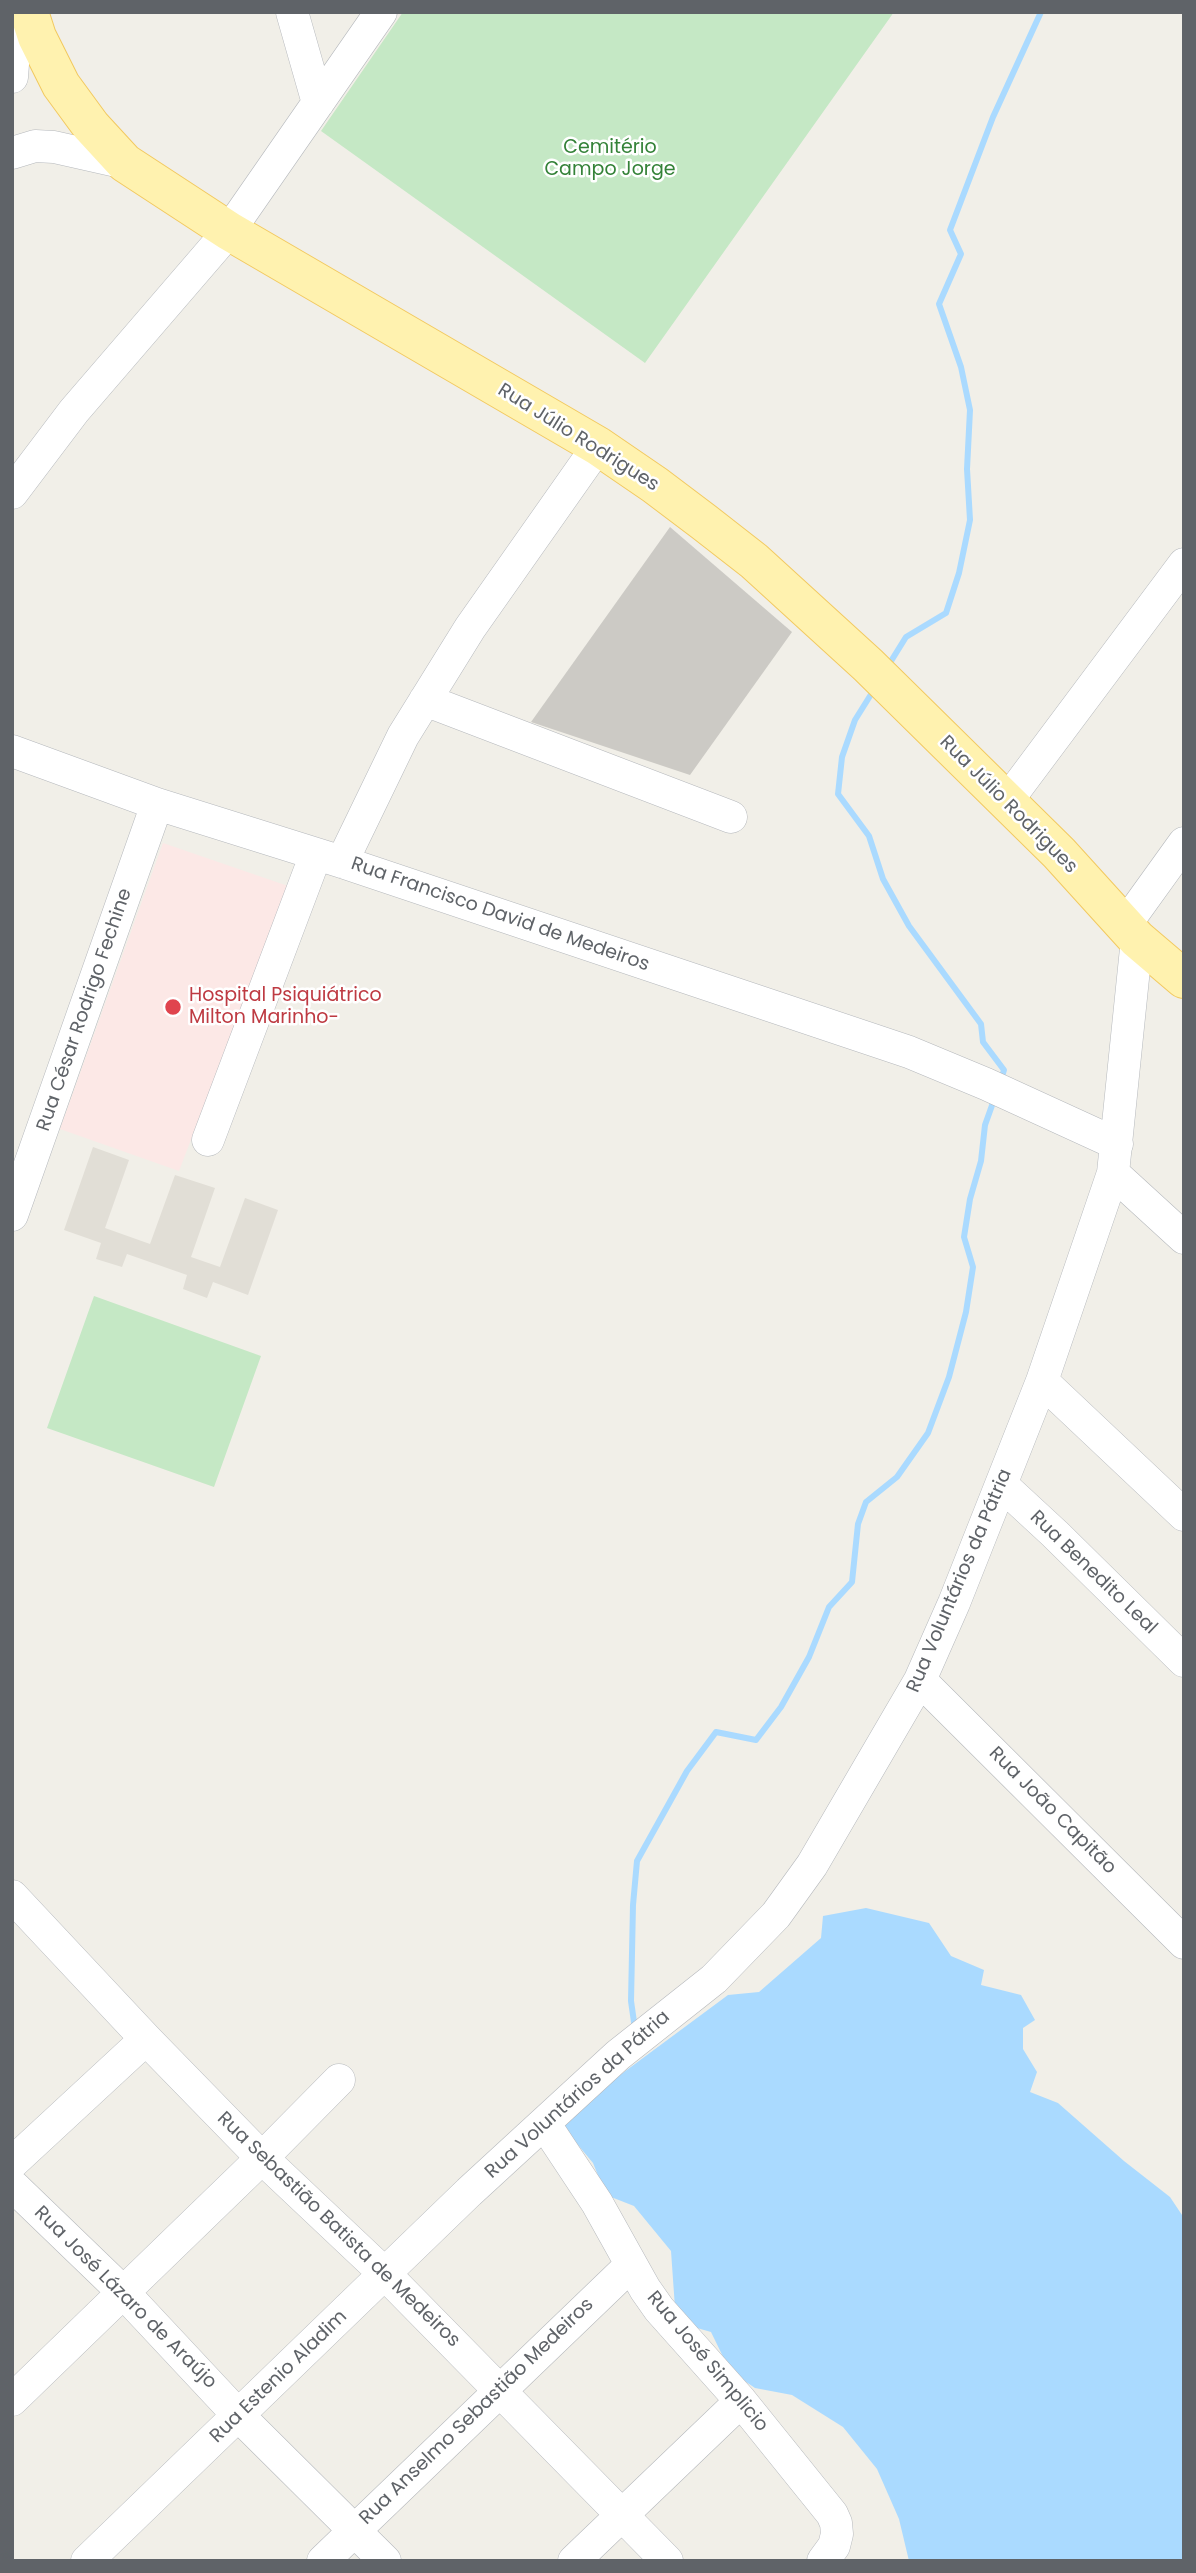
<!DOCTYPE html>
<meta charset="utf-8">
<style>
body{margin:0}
#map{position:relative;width:1196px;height:2573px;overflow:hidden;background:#f1efe8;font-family:Poppins,sans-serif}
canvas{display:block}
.frame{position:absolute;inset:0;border:14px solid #5f6368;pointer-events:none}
</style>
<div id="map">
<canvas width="1196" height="2573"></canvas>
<div class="frame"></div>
</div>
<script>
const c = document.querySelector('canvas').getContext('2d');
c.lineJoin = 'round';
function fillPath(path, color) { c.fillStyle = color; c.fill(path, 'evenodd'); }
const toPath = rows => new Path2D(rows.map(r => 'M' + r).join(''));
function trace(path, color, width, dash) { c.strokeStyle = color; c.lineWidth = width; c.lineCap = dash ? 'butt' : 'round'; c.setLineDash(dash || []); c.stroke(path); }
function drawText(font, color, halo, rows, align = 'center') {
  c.font = font + ' Poppins,sans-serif'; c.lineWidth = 5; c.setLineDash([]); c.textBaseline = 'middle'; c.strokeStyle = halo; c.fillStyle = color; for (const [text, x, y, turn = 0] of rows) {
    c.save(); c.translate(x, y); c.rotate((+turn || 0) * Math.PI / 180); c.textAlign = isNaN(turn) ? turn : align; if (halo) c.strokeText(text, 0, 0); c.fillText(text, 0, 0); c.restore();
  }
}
const education = toPath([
 [93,1147,129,1160,105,1228,150,1244,175,1175,215,1188,191,1257,220,1267,245,1198,278,1210,248,1295,213,1282,207,1298,183,1289,187,1275,127,1254,122,1267,96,1259,101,1243,64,1230]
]);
const medical = toPath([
 [163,843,288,886,179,1171,60,1129]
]);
const green = toPath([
 [403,12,894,12,645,363,321,131],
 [94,1296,261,1356,214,1487,47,1428]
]);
const water = toPath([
 [866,1908,929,1923,951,1956,984,1970,981,1985,1021,1995,1035,2020,1023,2028,1023,2049,1037,2072,1030,2092,1058,2103,1124,2161,1170,2197,1184,2218,1184,2561,909,2561,899,2519,877,2469,843,2427,792,2395,755,2388,730,2371,711,2332,676,2322,671,2251,634,2206,606,2195,593,2163,558,2121,728,1995,759,1992,821,1938,823,1916]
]);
const stream = toPath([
 [888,666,906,637,946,613,959,573,970,520,967,469,970,410,961,367,939,304,961,254,950,230,993,117,1041,12],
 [875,688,855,720,842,757,838,794,869,836,883,879,909,926,981,1024,983,1042,1004,1070,1001,1080],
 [635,2029,631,2001,633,1905,637,1861,687,1771,716,1732,756,1740,781,1707,809,1657,829,1607,852,1582,858,1524,866,1502,897,1477,928,1433,949,1377,966,1312,973,1267,964,1237,970,1199,981,1161,985,1125,995,1097]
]);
const building = toPath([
 [670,527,792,632,690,775,531,722]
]);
const minor = toPath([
 [292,12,318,103],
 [12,77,17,12],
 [12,153,35,146,54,147,125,163],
 [12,493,74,411,229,231,381,12],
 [425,700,731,817],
 [12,751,157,804,342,862,909,1052,986,1084,1117,1144],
 [1007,801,1184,564],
 [342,862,403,736,470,628,598,446],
 [1125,925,1184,843],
 [208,1140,316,854],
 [1113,1173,1184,1238],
 [12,1215,157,804],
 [1042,1381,1184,1515],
 [1002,1485,1055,1534,1184,1661],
 [920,1680,1184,1943],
 [12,1896,146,2039,262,2158,385,2274,667,2561],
 [544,2123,597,2203,645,2289,659,2309,741,2401,832,2514,836,2523,837,2534,834,2546,823,2561],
 [12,2163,146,2039],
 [12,2185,123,2292,239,2416,385,2561],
 [12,2400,262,2158,339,2080],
 [87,2561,469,2192,618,2055,714,1979,776,1915,812,1865,920,1680,954,1603,1042,1381,1113,1173,1137,939],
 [323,2561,631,2265],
 [574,2561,741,2401]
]);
const major = toPath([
 [29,12,37,37,61,85,91,126,125,163,229,231,598,446,655,485,704,522,754,561,868,665,1059,853,1137,939,1184,979]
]);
const markers = [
 [173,1007,9,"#e0444e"]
];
const parkNames = [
 ["Cemitério",610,148],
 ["Campo Jorge",610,170]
];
const streetNames = [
 ["Rua Júlio Rodrigues",578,438,32],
 ["Rua Júlio Rodrigues",1008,805,45],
 ["Rua Francisco David de Medeiros",500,915,19],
 ["Rua César Rodrigo Fechine",85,1010,-71],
 ["Rua Benedito Leal",1093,1573,44],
 ["Rua Voluntários da Pátria",960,1581,-67],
 ["Rua João Capitão",1052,1811,45],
 ["Rua Voluntários da Pátria",578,2095,-42],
 ["Rua Sebastião Batista de Medeiros",338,2230,44],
 ["Rua José Lázaro de Araújo",125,2298,45],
 ["Rua José Simplicio",707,2362,50],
 ["Rua Estenio Aladim",279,2377,-44],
 ["Rua Anselmo Sebastião Medeiros",477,2412,-44]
];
const healthNames = [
 ["Hospital Psiquiátrico",189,996],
 ["Milton Marinho-",189,1018]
];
fillPath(education, '#e1ded6');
fillPath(medical, '#fce8e6');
fillPath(green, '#c5e8c5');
fillPath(water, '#aadaff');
trace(stream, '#aadaff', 6);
fillPath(building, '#cccac5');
trace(minor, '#b5b8bc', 33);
trace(major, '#f2c960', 40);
trace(minor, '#fff', 32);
trace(major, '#fff2af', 38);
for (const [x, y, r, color] of markers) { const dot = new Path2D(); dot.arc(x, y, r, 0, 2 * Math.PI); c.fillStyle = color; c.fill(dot); trace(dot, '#fff', 2.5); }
drawText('19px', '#348238', '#fff', parkNames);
drawText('19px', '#5f6368', '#fff', streetNames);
drawText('19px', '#be3a42', '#fff', healthNames, 'left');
</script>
